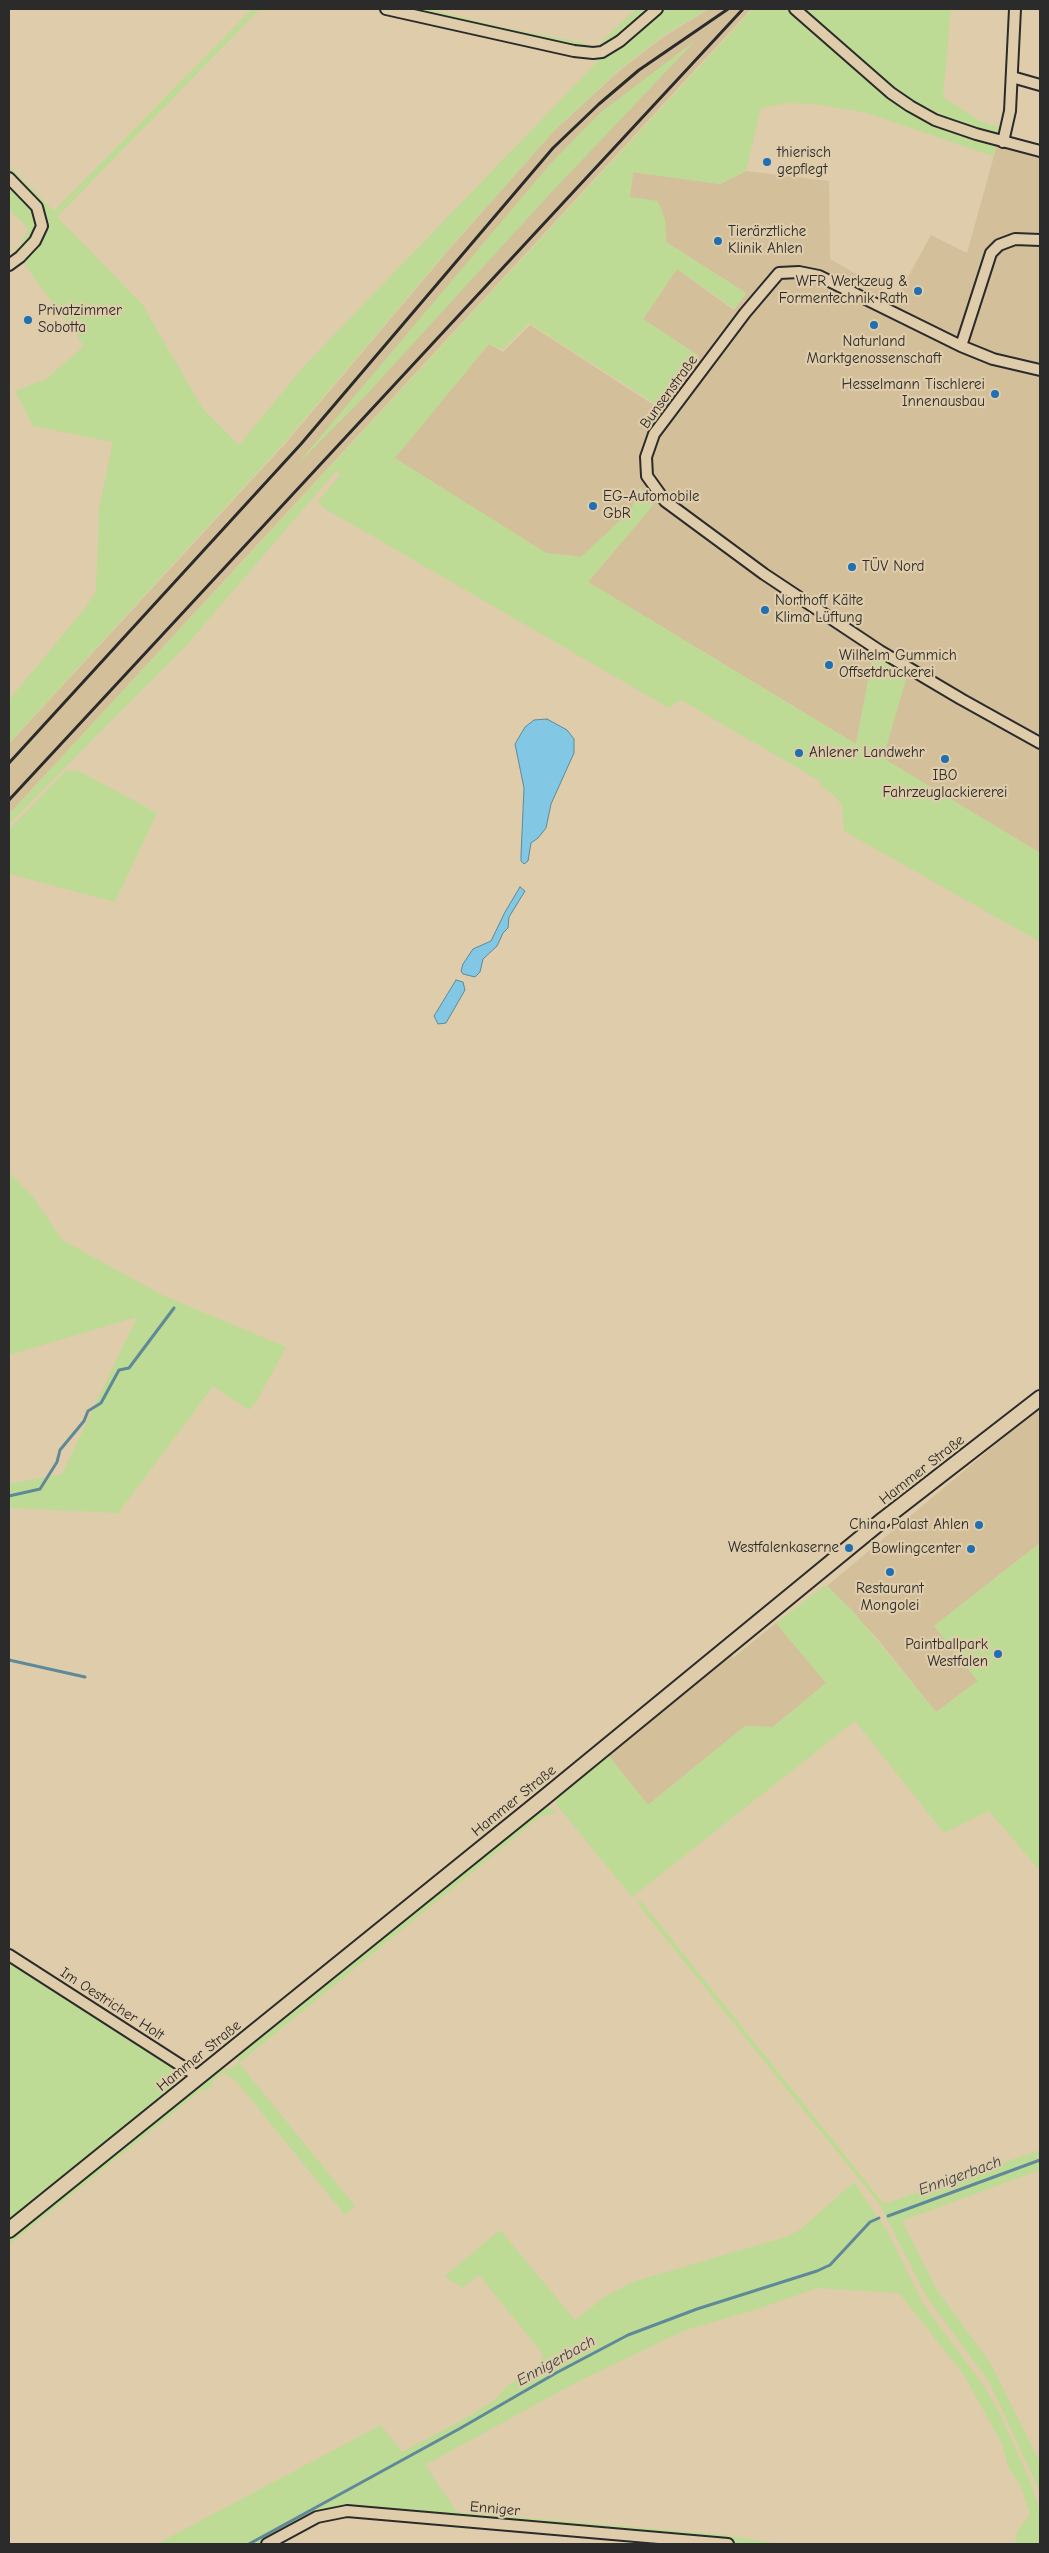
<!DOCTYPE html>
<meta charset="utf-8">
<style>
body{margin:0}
#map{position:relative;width:1049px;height:2553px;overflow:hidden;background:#dfccaa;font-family:"Comic Neue",sans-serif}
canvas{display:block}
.frame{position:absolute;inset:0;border:10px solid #2b2b2b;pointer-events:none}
</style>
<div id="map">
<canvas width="1049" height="2553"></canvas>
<div class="frame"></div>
</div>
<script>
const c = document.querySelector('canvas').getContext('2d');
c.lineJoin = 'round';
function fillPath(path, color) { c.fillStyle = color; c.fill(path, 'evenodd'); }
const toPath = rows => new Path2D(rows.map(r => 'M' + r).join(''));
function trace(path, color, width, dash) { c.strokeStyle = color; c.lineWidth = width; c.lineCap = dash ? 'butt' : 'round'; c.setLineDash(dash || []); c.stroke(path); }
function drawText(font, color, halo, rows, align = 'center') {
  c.font = font + ' "Comic Neue",sans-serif'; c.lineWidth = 4.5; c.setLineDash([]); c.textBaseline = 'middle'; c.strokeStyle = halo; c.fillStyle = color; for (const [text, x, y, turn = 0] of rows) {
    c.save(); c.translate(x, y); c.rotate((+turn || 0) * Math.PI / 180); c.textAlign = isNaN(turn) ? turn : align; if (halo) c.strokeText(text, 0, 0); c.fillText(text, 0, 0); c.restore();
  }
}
const built = toPath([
 [709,9,751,9,9,814,9,744,285,444,447,252,553,132,618,72,662,38],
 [997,145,1040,156,1040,853,882,758,907,676,873,654,856,744,588,582,653,505,640,488,631,510,582,557,546,553,394,458,489,344,503,352,530,325,660,409,699,356,643,319,677,269,734,310,746,293,666,242,665,219,630,197,633,172,720,184,746,171,829,181,830,259,897,297,931,235,967,253],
 [1040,1407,1040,1543,934,1626,978,1681,936,1712,875,1636,827,1586],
 [776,1623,826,1683,773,1727,745,1726,648,1805,608,1755,731,1655,733,1658]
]);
const green = toPath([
 [252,9,260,9,57,217,142,304,203,409,239,445,305,365,598,61,574,54,593,55,661,9,708,9,663,36,618,71,554,131,447,251,285,442,9,743,9,700,86,607,96,591,99,509,113,442,33,426,15,391,46,379,84,346,22,261,46,228,45,215,39,203,9,173,9,166,54,211],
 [399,9,427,9,506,28,589,44,581,49],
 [636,9,652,9,615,41,600,48,599,44],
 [753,9,951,9,943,97,980,121,1002,128,993,156,863,112,816,104,788,103,761,108,746,171,720,184,633,172,630,197,658,201,665,219,666,242,746,293,735,309,677,269,643,319,699,356,660,407,529,323,502,350,489,344,395,458,546,553,581,557,631,510,640,487,653,505,588,582,856,744,873,654,907,676,883,758,1040,853,1040,942,844,831,842,807,837,798,819,784,820,781,681,700,669,708,324,508,318,501,341,474,336,471,185,647,9,824,9,814],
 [696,40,549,195,368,393,294,468,550,164,601,112],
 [9,181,34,209,38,226,34,236,9,262,9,256,19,247,29,229,9,209],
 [77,770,157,813,115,902,9,874,9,829,66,771],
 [9,1172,34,1198,62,1240,162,1295,286,1347,258,1399,249,1410,213,1386,122,1508,120,1513,9,1508,9,1484,62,1474,137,1317,9,1355],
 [1040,1543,1040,1871,989,1811,944,1833,855,1721,632,1897,556,1804,556,1797,608,1755,648,1805,745,1726,773,1727,826,1683,776,1623,824,1586,827,1586,851,1609,936,1712,978,1681,934,1626],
 [546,1806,557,1813,541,1816,239,2063,355,2206,345,2215,236,2081,224,2072,212,2081,213,2084,208,2090,203,2089,9,2245,9,2236,219,2068,231,2069,239,2063,237,2054],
 [641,1901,884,2204,1040,2150,1040,2170,902,2221,937,2290,991,2364,1006,2394,1040,2463,1040,2492,989,2382,926,2296,880,2205,637,1903],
 [9,1961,181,2072,181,2085,9,2223],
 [854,2182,889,2234,922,2302,986,2389,1000,2414,1030,2481,1040,2511,1040,2544,1015,2544,1017,2532,1030,2514,1021,2486,1009,2469,1002,2444,964,2375,899,2293,817,2288,764,2307,683,2331,575,2383,425,2465,457,2512,725,2535,780,2544,742,2544,723,2540,488,2520,314,2514,260,2544,157,2544,381,2425,402,2452,468,2417,497,2398,506,2387,539,2365,543,2354,479,2275,462,2288,445,2276,500,2230,575,2320,603,2298,632,2282,789,2236,801,2229]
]);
const water = toPath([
 [547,719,567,730,574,739,574,753,551,804,546,828,538,838,531,843,528,861,524,864,521,861,521,855,524,788,515,744,525,727,534,720,547,719],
 [520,887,525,891,509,917,508,928,503,933,497,946,483,959,480,972,475,977,463,974,461,971,463,964,473,949,491,941,505,912,520,887],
 [456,980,463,982,465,990,446,1023,438,1024,434,1016,456,980]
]);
const stream = toPath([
 [420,10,420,9],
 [9,1496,40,1489,57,1462,60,1450,84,1421,88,1411,101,1403,119,1370,129,1368,174,1308],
 [9,1660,85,1677],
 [888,2216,1040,2160],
 [249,2544,459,2429,556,2373,628,2335,697,2309,817,2271,830,2265,870,2222,879,2218]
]);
const minor = toPath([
 [386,9,574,51,593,53,602,52,620,41,657,9],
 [795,9,891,93,910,106,935,120,976,134,1040,151],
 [1012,77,1040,85],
 [1003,142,1010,111,1015,9],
 [9,178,37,207,42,226,35,241,20,257,9,265],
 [961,346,991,253,999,245,1015,239,1040,240],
 [1040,370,993,359,961,346,819,276,799,272,779,273,745,313,654,434,646,457,647,476,665,501,764,574,880,651,961,699,1040,743],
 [9,1955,199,2077],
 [267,2544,317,2517,347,2511,728,2544]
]);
const secondary = toPath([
 [9,2230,545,1797,884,1519,1040,1398]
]);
const rail = toPath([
 [9,763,301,444,553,148,599,104,639,70,728,9],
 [9,800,743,9]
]);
const markers = [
 [767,162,5,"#1f6fb2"],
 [718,241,5,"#1f6fb2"],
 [918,291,5,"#1f6fb2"],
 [28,320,5,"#1f6fb2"],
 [874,325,5,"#1f6fb2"],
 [995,394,5,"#1f6fb2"],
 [593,506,5,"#1f6fb2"],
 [852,567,5,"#1f6fb2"],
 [765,610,5,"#1f6fb2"],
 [829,665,5,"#1f6fb2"],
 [799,753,5,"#1f6fb2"],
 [945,759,5,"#1f6fb2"],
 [979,1525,5,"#1f6fb2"],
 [849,1548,5,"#1f6fb2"],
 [971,1549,5,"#1f6fb2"],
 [890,1572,5,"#1f6fb2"],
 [998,1654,5,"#1f6fb2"]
];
const poiNames = [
 ["thierisch",777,153],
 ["gepflegt",777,170],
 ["Tierärztliche",728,232],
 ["Klinik Ahlen",728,249],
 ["WFR Werkzeug &",908,282,"right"],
 ["Formentechnik Rath",908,299,"right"],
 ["Privatzimmer",38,311],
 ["Sobotta",38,328],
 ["Naturland",874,342,"center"],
 ["Marktgenossenschaft",874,359,"center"],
 ["Hesselmann Tischlerei",985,385,"right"],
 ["Innenausbau",985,402,"right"],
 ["EG-Automobile",603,497],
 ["GbR",603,514],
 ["TÜV Nord",862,567],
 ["Northoff Kälte",775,601],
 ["Klima Lüftung",775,618],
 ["Wilhelm Gummich",839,656],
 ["Offsetdruckerei",839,673],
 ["Ahlener Landwehr",809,753],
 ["IBO",945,776,"center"],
 ["Fahrzeuglackiererei",945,793,"center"],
 ["China Palast Ahlen",969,1525,"right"],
 ["Westfalenkaserne",839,1548,"right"],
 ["Bowlingcenter",961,1549,"right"],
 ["Restaurant",890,1589,"center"],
 ["Mongolei",890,1606,"center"],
 ["Paintballpark",988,1645,"right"],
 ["Westfalen",988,1662,"right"]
];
const streetNames = [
 ["Bunsenstraße",669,392,-54],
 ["Hammer Straße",922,1470,-38],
 ["Hammer Straße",514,1801,-39],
 ["Im Oestricher Holt",112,2004,33],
 ["Hammer Straße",199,2056,-39],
 ["Enniger",495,2509,5]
];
const waterNames = [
 ["Ennigerbach",960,2176,-20],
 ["Ennigerbach",556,2361,-29]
];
fillPath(built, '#d3bf9a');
fillPath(green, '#bddb94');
fillPath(water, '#82c7e3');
trace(water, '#5f8999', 1);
trace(stream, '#5f8999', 3);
trace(minor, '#2b2b2b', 14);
trace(secondary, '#2b2b2b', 18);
trace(minor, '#dfccaa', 10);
trace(secondary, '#dfccaa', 14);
trace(rail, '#2b2b2b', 3);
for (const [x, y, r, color] of markers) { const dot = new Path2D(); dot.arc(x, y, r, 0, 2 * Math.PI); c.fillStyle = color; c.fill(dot); trace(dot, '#dfccaa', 2); }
drawText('15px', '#2b2b2b', '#dfccaa', poiNames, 'left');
drawText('15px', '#2b2b2b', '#dfccaa', streetNames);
drawText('italic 16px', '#384247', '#dfccaa', waterNames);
</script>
